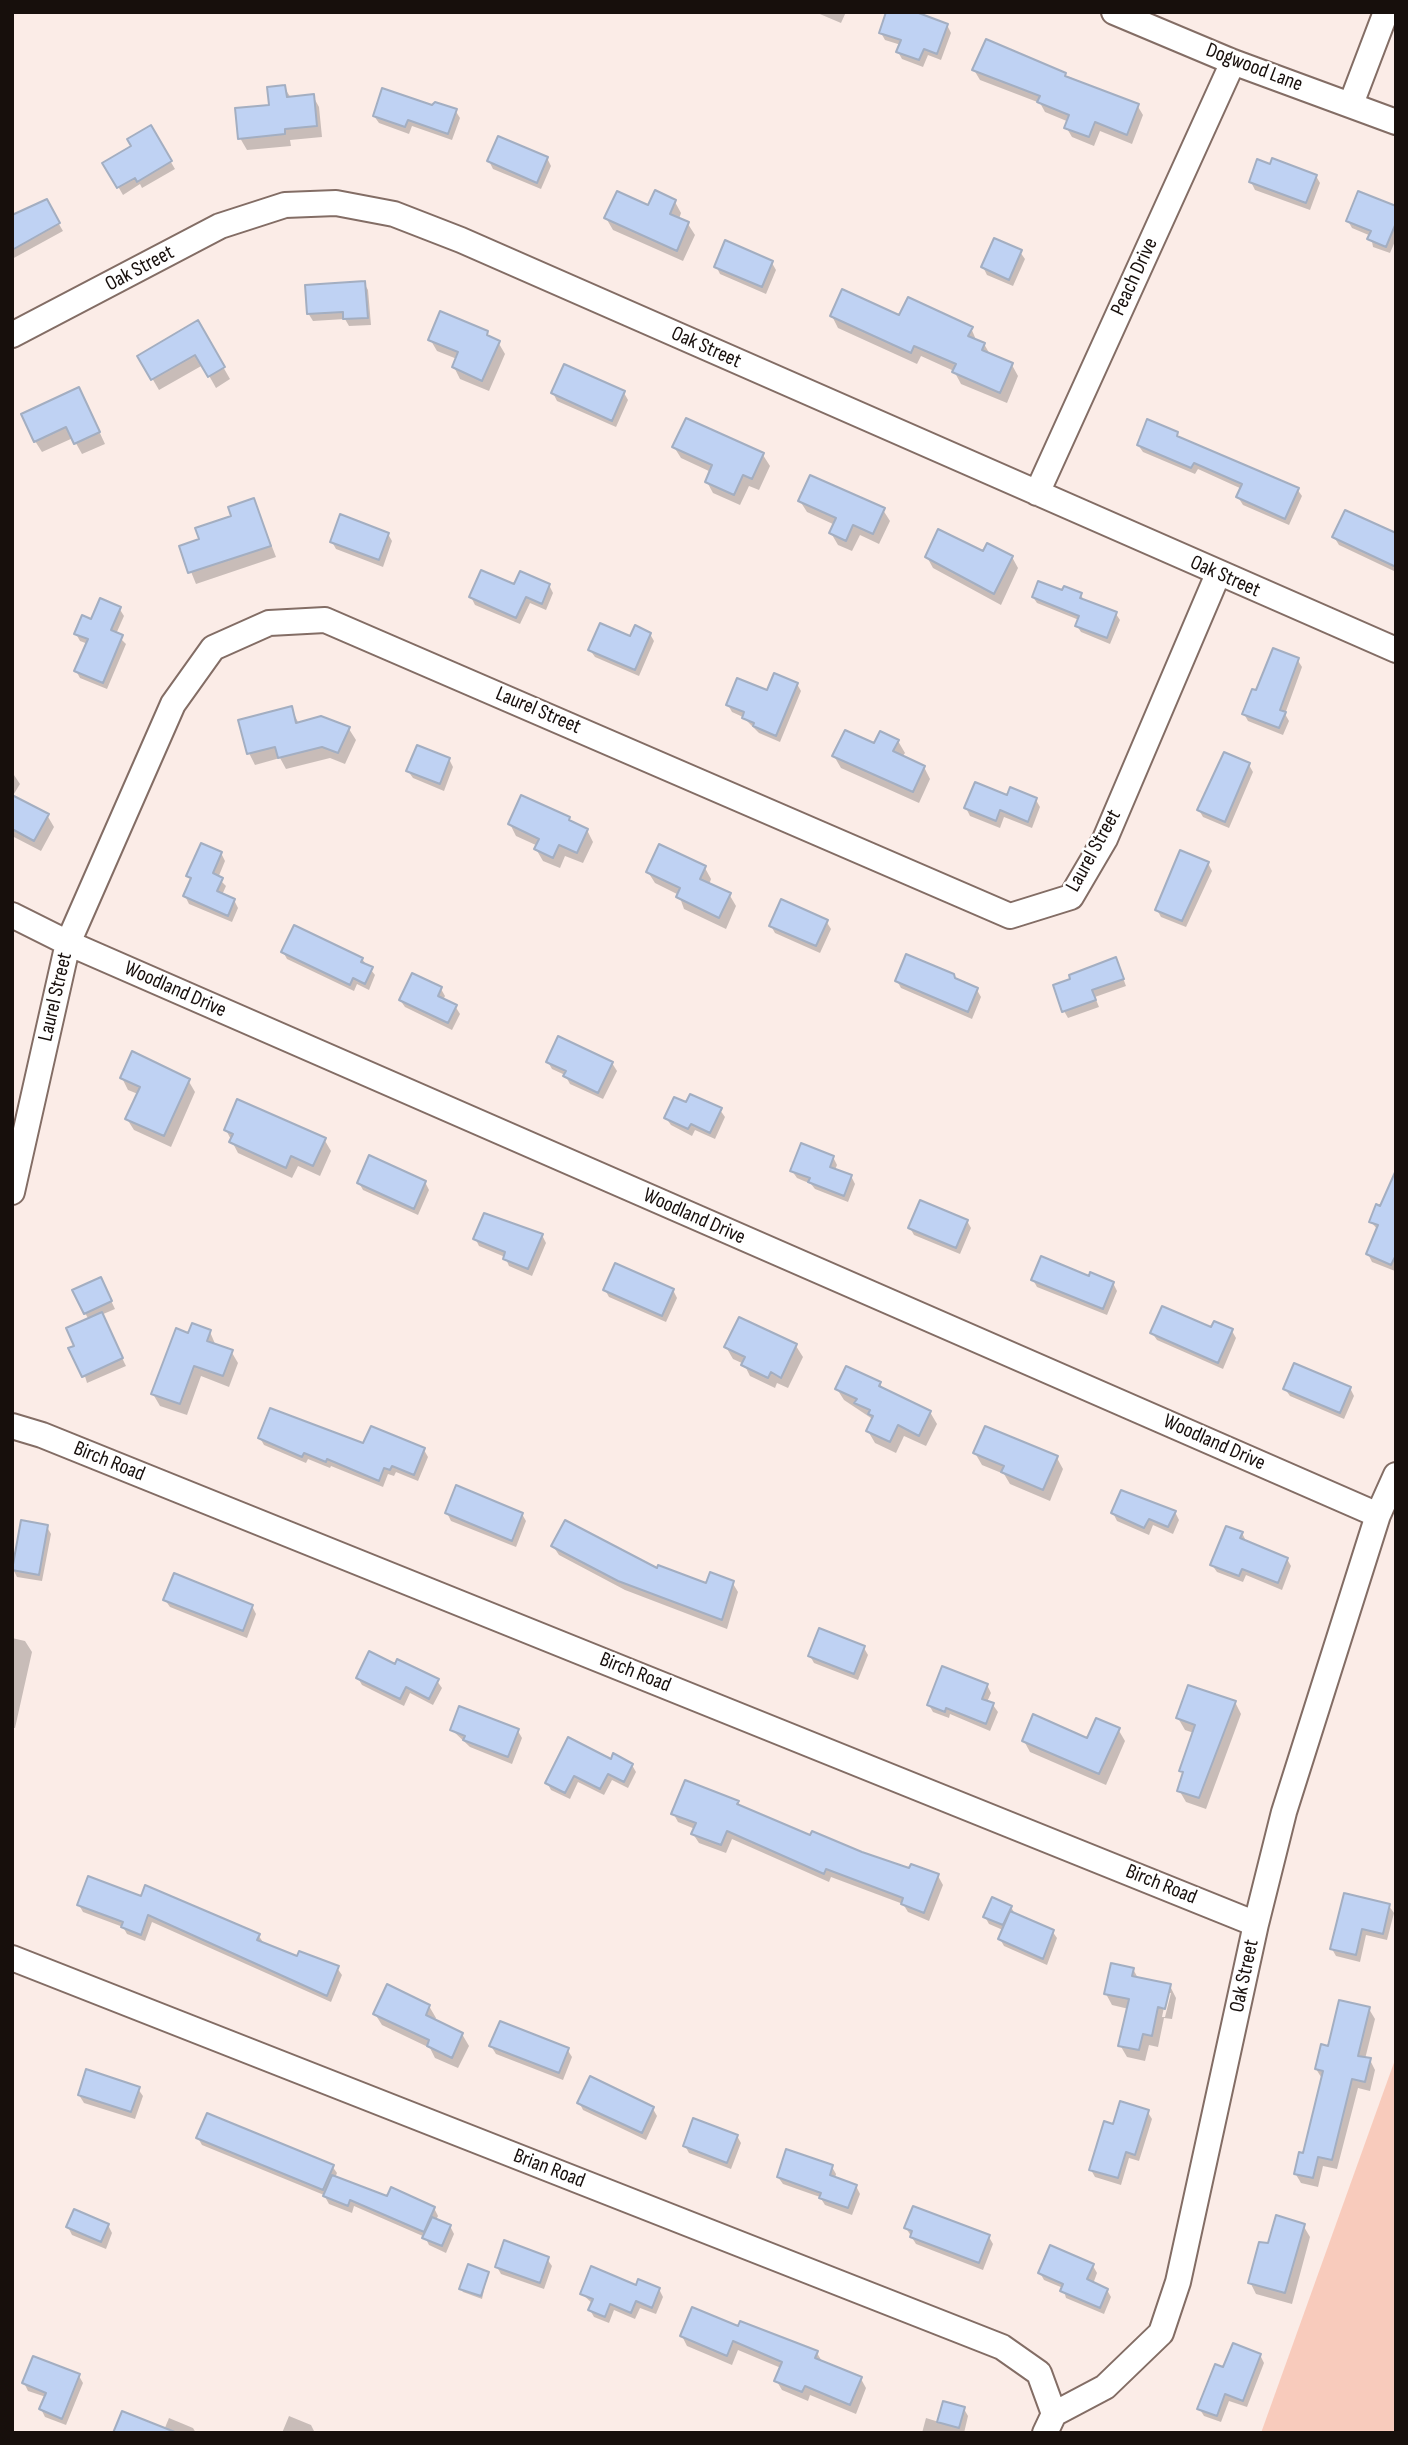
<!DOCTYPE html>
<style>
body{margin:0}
#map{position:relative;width:1408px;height:2445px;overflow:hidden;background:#fbece7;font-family:"Sofia Sans Condensed",sans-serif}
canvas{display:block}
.frame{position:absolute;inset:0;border:14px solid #170f0c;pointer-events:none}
</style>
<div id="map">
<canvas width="1408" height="2445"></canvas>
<div class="frame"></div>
</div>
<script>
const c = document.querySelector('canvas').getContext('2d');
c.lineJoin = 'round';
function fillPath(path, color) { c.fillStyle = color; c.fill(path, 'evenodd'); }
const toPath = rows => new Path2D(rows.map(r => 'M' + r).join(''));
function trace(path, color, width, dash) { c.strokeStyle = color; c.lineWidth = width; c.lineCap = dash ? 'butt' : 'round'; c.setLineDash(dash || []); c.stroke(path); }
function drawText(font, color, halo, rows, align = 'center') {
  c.font = font + ' "Sofia Sans Condensed",sans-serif'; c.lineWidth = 5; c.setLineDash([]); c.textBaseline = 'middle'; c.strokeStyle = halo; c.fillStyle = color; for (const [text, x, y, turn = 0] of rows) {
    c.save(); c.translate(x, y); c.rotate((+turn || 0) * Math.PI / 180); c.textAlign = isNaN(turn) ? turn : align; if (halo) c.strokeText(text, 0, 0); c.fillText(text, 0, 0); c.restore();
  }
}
const green = toPath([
 [1396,2057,1396,2433,1261,2433]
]);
const shadow = toPath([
 [815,12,846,12,841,23],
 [947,25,951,33,941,60,928,55,923,67,902,59,898,52,901,45,885,40,881,33],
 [974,70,1065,75,1137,105,1143,115,1132,144,1100,131,1094,146,1072,137,1066,127,1069,122,1045,112,1040,103,980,80],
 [284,87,291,98,313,96,319,107,322,137,290,140,291,146,247,150,240,138],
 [432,107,455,110,460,118,452,140,412,126,409,134,379,123,374,116],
 [150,127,175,169,142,188,140,184,123,195,105,164,133,147],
 [547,158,551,166,541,189,493,169,489,161],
 [1316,176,1320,183,1310,210,1255,190,1251,182],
 [46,202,63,231,12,259,12,219],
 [675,202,681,213,679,219,688,224,695,235,683,261,613,230,606,218],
 [1396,208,1396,239,1390,253,1373,247,1371,236,1352,228,1348,221],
 [1020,252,1025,259,1013,286,987,275,983,267],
 [772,263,776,270,766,294,720,274,716,266],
 [364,283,368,290,371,325,349,326,345,319,313,321,308,313],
 [832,316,900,317,971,328,977,342,984,344,991,356,1012,365,1018,376,1007,403,961,384,954,371,921,356,917,364,838,328],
 [198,323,230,379,216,388,203,365,159,390,139,356],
 [487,333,490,339,498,342,505,354,489,391,460,379,454,367,457,359,437,351,430,339],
 [553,393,624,393,628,400,616,427,557,401],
 [85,401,105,444,82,454,73,438,42,452,35,441],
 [1177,434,1180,440,1297,489,1302,496,1289,525,1243,505,1238,497,1242,489,1198,469,1195,474,1143,452,1138,445],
 [674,447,763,455,770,466,759,490,749,486,740,505,713,493,707,482,711,472,681,458],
 [254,500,276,557,196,584,181,547,201,540],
 [800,501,883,510,890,521,879,544,860,535,852,551,838,545,831,533,835,525,807,512],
 [388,534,392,541,383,567,336,549,332,542],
 [1396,535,1396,572,1339,545,1334,537],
 [984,553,1012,557,1018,568,1001,605,933,568,927,557],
 [549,585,553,593,546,610,530,603,520,624,475,605,471,597,515,586],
 [1063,593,1081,595,1084,601,1116,614,1120,620,1110,644,1081,632,1077,626,1079,620,1037,603,1033,597],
 [119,608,124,616,116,634,126,644,107,689,80,678,76,671,88,644,80,641,76,634,92,621],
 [650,634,654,641,639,676,595,657,590,650],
 [1297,659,1302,667,1285,714,1289,721,1283,735,1248,721,1244,714,1257,693],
 [797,684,801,691,780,742,759,733,743,717,732,712,728,705],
 [291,708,299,724,349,729,356,740,345,764,330,758,286,769,280,758,255,765,249,753],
 [898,741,905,753,902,757,924,767,930,779,919,803,841,768,834,756],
 [449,759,453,767,444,791,413,778,408,771],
 [1249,765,1253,772,1229,828,1203,817,1199,810],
 [12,772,20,784,12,797,47,815,54,827,41,851,12,836],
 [1007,797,1036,800,1040,807,1032,828,1004,817,1000,828,970,816,966,808],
 [569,818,572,824,587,830,593,842,583,863,565,856,560,868,543,861,536,849,538,846,516,836,510,824],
 [221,853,225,861,218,878,226,886,222,895,234,900,238,908,232,922,189,904,185,896,191,881,188,876],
 [1208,863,1212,871,1186,927,1161,917,1157,910],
 [705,868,711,879,709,885,729,894,736,906,726,929,684,909,679,895,655,883,648,872],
 [826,921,831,929,820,953,775,933,771,926],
 [283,952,362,959,375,975,369,990,357,984,354,991,287,959],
 [1119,967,1126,986,1095,997,1099,1007,1068,1018,1064,1011],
 [897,981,956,981,977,990,981,997,972,1019,901,988],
 [441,989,445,996,443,1000,455,1006,460,1014,452,1030,405,1007,400,1000],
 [548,1062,612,1063,617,1071,603,1099,570,1084,565,1075,552,1069],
 [122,1078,188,1080,195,1092,171,1147,134,1130,127,1119,138,1094,128,1090],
 [687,1105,720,1110,725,1117,715,1139,695,1130,692,1136,671,1125,666,1118],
 [226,1130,324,1139,331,1151,320,1176,298,1166,292,1178,238,1153],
 [833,1157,837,1165,835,1170,851,1176,855,1184,848,1202,815,1189,811,1184,797,1178,792,1171],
 [425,1182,429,1190,418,1215,363,1190,359,1183],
 [1396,1191,1395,1271,1372,1262,1368,1254,1378,1230,1371,1222],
 [967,1221,971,1228,960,1254,914,1235,910,1228],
 [542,1235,546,1243,532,1276,509,1266,505,1257,479,1246,475,1238],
 [1033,1280,1113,1283,1117,1291,1107,1315,1037,1287],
 [104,1286,115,1309,101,1315,126,1366,87,1383,76,1346,89,1320,85,1313],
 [605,1290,673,1290,677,1298,666,1322,609,1297],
 [1211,1330,1232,1331,1236,1338,1223,1369,1157,1340,1152,1333],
 [210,1332,216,1346,231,1351,238,1363,229,1387,201,1376,187,1415,160,1406,153,1394],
 [796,1346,803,1357,788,1388,777,1383,775,1388,750,1376,744,1364,733,1359,726,1347],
 [880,1384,884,1390,930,1412,937,1424,926,1446,904,1436,896,1453,875,1443,868,1431,874,1420,844,1400,837,1389],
 [1350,1388,1354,1396,1344,1419,1290,1396,1285,1389],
 [260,1438,424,1450,428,1457,418,1481,396,1472,394,1476,388,1474,383,1487,331,1466,330,1468,308,1459,306,1463,264,1445],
 [975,1453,1057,1458,1063,1469,1050,1501,1010,1484,1004,1474,982,1465],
 [1175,1512,1179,1520,1173,1534,1153,1525,1149,1535,1117,1521,1113,1513],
 [447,1513,522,1514,526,1521,516,1547,451,1521],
 [47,1527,51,1534,42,1581,17,1577,13,1569],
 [1242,1533,1246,1541,1287,1559,1291,1566,1282,1590,1246,1575,1243,1582,1217,1572,1212,1565],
 [553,1546,707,1585,732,1582,738,1592,727,1629,625,1590,559,1555],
 [165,1600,252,1606,256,1614,247,1638,170,1607],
 [12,1638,25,1641,32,1652,15,1728,12,1728],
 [864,1648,868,1655,858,1680,814,1663,810,1656],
 [396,1666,437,1681,442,1688,433,1705,410,1693,404,1706,362,1685,358,1678],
 [987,1685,991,1693,987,1702,993,1705,998,1712,990,1731,950,1714,949,1718,933,1712,929,1705],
 [1235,1702,1241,1714,1206,1809,1186,1802,1179,1790,1184,1776,1181,1771,1194,1733,1185,1730,1178,1718],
 [1118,1729,1125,1741,1106,1785,1030,1752,1024,1741,1088,1740],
 [452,1730,518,1731,522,1738,512,1764,470,1747],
 [611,1761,632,1765,636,1772,628,1788,612,1780,604,1795,578,1782,570,1799,551,1790,547,1783],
 [738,1802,740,1807,811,1838,910,1870,938,1876,943,1885,929,1921,908,1912,903,1904,831,1877,829,1882,732,1839,726,1853,699,1843,693,1834,695,1829,678,1822,673,1813],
 [142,1898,258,1935,263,1942,298,1958,337,1968,342,1975,331,2002,152,1922,145,1941,127,1934,123,1927,83,1912,79,1905],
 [1389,1906,1394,1913,1387,1940,1366,1935,1360,1962,1336,1956,1332,1949],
 [1011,1907,1015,1914,1052,1931,1057,1938,1047,1965,1004,1946,1000,1939,1003,1930,989,1924,985,1917],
 [1133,1969,1139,1980,1170,1986,1176,1998,1172,2019,1164,2018,1158,2047,1149,2045,1145,2061,1127,2057,1120,2045,1129,2009,1112,2005,1106,1994],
 [1167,1993,1171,1993,1165,2017,1162,2017],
 [429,2006,436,2018,434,2021,462,2034,469,2046,458,2068,435,2058,430,2048,382,2025,375,2014],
 [1369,2009,1375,2019,1365,2059,1370,2060,1375,2070,1370,2091,1358,2088,1337,2169,1323,2166,1318,2187,1301,2183,1295,2173,1304,2155,1323,2080,1316,2069,1329,2048],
 [491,2046,567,2049,572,2057,563,2080,496,2054],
 [138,2089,143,2096,135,2119,84,2103,79,2095],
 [579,2102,653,2109,657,2116,646,2140,583,2110],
 [1147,2111,1152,2119,1139,2161,1129,2158,1121,2185,1095,2177,1091,2170],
 [737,2136,741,2143,731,2169,689,2153,685,2146],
 [198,2138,332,2166,337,2173,335,2178,388,2198,434,2208,438,2216,436,2220,450,2226,454,2234,446,2253,429,2245,425,2237,354,2206,352,2213,329,2204,324,2195,202,2145],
 [832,2167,836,2174,835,2179,856,2186,860,2194,852,2215,825,2205,820,2197,783,2184,778,2177],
 [108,2225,112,2233,106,2249,72,2235,68,2227],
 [1303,2225,1310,2237,1292,2304,1256,2294,1250,2282,1269,2246],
 [906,2228,989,2237,993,2244,983,2270,916,2244],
 [547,2259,552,2266,544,2289,501,2274,497,2267],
 [1093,2266,1097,2273,1093,2284,1107,2290,1111,2297,1104,2314,1066,2298,1063,2288,1044,2280,1040,2273],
 [488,2273,482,2299,463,2292,461,2289],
 [637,2287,659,2289,663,2297,656,2314,640,2308,635,2319,614,2310,609,2323,594,2317,590,2310,593,2304,582,2294],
 [739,2329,817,2353,823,2363,861,2379,866,2388,856,2414,810,2395,808,2401,782,2390,776,2380,781,2368,738,2350,732,2365,687,2346,682,2336],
 [1260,2355,1264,2363,1247,2407,1229,2401,1221,2422,1204,2416,1199,2408,1224,2370],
 [79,2376,83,2383,66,2425,45,2417,41,2409,46,2397,28,2391,24,2383],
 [964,2409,968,2416,964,2433,922,2433,926,2418,939,2422],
 [289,2416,311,2425,315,2433,282,2433],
 [169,2418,193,2428,196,2433,115,2433,164,2430]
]);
const building = toPath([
 [886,12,916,12,948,24,937,54,924,49,919,60,896,52,901,40,879,33,886,12],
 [986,39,1066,73,1065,76,1139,104,1127,135,1095,122,1089,137,1064,128,1069,115,1037,102,1040,96,972,70,986,39],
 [285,85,287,97,314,94,317,126,285,129,285,134,238,139,235,108,269,105,267,87,285,85],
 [382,88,432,105,435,102,457,109,448,134,408,120,405,127,373,116,382,88],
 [151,125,172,161,137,182,135,178,117,188,102,163,131,146,127,139,151,125],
 [498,136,548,157,537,183,487,161,498,136],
 [1272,158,1317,175,1306,203,1249,182,1257,159,1270,164,1272,158],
 [655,190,676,200,670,214,689,222,677,251,604,218,617,191,648,205,655,190],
 [1358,191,1396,206,1396,223,1386,247,1367,239,1371,231,1346,221,1358,191],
 [47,199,60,223,12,250,12,215,47,199],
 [994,238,1022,250,1009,280,981,267,994,238],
 [725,240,773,261,762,287,714,267,725,240],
 [365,281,368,318,343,319,343,312,307,314,305,285,365,281],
 [842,289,899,315,908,297,973,327,968,336,985,343,982,350,1013,363,1000,393,952,372,956,364,914,346,911,353,830,316,842,289],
 [440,311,488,331,487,335,500,341,482,381,452,367,458,352,428,340,440,311],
 [198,320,225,367,208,377,195,355,151,380,137,356,198,320],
 [564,364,625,391,612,421,551,393,564,364],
 [79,387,100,432,74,444,66,427,34,442,21,414,79,387],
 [686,418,764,453,752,479,743,475,734,495,705,482,712,465,672,447,686,418],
 [1147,419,1178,432,1177,436,1299,488,1285,519,1236,497,1242,484,1194,463,1191,468,1137,445,1147,419],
 [810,475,885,508,873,534,853,525,846,541,829,533,836,518,798,501,810,475],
 [254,498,271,546,188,573,179,546,199,539,195,528,231,516,228,507,254,498],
 [1345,510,1396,533,1396,567,1332,537,1345,510],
 [340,514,389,533,379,560,330,542,340,514],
 [938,529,983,551,987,543,1013,556,994,594,925,557,938,529],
 [481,570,514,584,520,571,550,584,542,604,526,597,516,618,469,597,481,570],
 [1038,581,1062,590,1064,586,1082,593,1080,598,1117,612,1107,638,1075,626,1079,616,1032,597,1038,581],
 [100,598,121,607,111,630,123,635,103,683,74,671,88,639,74,634,82,615,91,619,100,598],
 [600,623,630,636,635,625,651,633,635,670,588,650,600,623],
 [1273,648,1299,658,1280,710,1286,712,1279,728,1242,714,1252,689,1256,690,1273,648],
 [774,673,798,683,776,736,753,726,754,723,742,718,744,712,726,705,737,678,767,690,774,673],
 [292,706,296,723,321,716,350,727,338,753,322,747,278,758,275,747,247,754,238,720,292,706],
 [845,730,874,743,880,731,899,740,893,751,925,766,913,792,832,756,845,730],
 [417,745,450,758,440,784,406,771,417,745],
 [1224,752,1250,763,1225,822,1197,810,1224,752],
 [975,782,1007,795,1010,787,1037,798,1028,822,1000,810,996,821,964,808,975,782],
 [12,795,49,814,34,841,12,829,12,795],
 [521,795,570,817,569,820,588,829,577,853,559,845,553,858,534,849,539,839,508,824,521,795],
 [201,843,222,852,213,873,223,878,217,891,235,899,228,916,183,896,191,878,186,876,201,843],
 [659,844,706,866,700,879,731,893,719,918,676,897,680,888,646,872,659,844],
 [1180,850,1209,862,1182,921,1155,910,1180,850],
 [781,899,828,920,816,946,769,926,781,899],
 [294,925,363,958,361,962,373,967,365,984,353,978,350,985,281,952,294,925],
 [906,954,954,974,955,978,978,988,968,1012,895,981,906,954],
 [1116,957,1124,979,1092,990,1096,1000,1062,1012,1053,985,1070,979,1069,975,1116,957],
 [412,973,442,987,438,996,457,1005,448,1023,399,1000,412,973],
 [558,1036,613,1062,598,1093,563,1076,566,1071,546,1062,558,1036],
 [132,1051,190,1079,164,1136,125,1119,140,1087,120,1078,132,1051],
 [690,1094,722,1108,710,1133,691,1124,688,1129,664,1118,674,1097,686,1102,690,1094],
 [237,1099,326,1138,313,1166,291,1156,286,1168,229,1142,233,1134,224,1130,237,1099],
 [801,1143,834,1156,830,1167,852,1175,844,1196,808,1182,810,1178,790,1171,801,1143],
 [369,1155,426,1181,414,1209,357,1183,369,1155],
 [1396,1170,1396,1255,1391,1265,1366,1254,1378,1225,1369,1222,1376,1204,1380,1206,1396,1170],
 [920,1200,968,1220,956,1248,908,1228,920,1200],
 [484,1213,543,1234,528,1269,503,1259,505,1252,473,1239,484,1213],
 [1041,1256,1089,1276,1090,1272,1114,1282,1103,1309,1031,1280,1041,1256],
 [615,1263,674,1289,662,1316,603,1290,615,1263],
 [101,1277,112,1301,84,1314,72,1290,101,1277],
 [1162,1306,1211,1327,1214,1321,1233,1329,1218,1363,1150,1333,1162,1306],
 [102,1312,123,1358,82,1377,68,1348,74,1346,66,1328,102,1312],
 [739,1317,797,1344,781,1378,771,1372,768,1378,741,1365,745,1357,724,1347,739,1317],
 [192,1323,211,1330,207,1341,233,1350,223,1376,194,1366,180,1404,151,1394,176,1328,188,1333,192,1323],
 [1294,1363,1351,1387,1340,1413,1283,1389,1294,1363],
 [846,1366,881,1382,879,1386,931,1411,919,1436,898,1425,890,1442,866,1431,873,1416,868,1414,870,1410,854,1403,857,1399,835,1389,846,1366],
 [270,1408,363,1443,371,1426,425,1448,414,1475,392,1466,390,1470,384,1468,379,1481,327,1459,326,1462,304,1453,302,1457,258,1438,270,1408],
 [985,1426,1058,1456,1043,1490,1001,1472,1004,1466,973,1453,985,1426],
 [456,1485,523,1513,512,1541,445,1513,456,1485],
 [1121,1490,1176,1511,1168,1527,1149,1519,1144,1528,1111,1513,1121,1490],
 [21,1520,48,1525,39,1575,12,1570,21,1520],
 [565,1520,657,1568,658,1565,706,1583,710,1572,734,1581,722,1620,618,1581,551,1546,565,1520],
 [1226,1526,1243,1532,1240,1538,1288,1558,1278,1583,1242,1569,1239,1576,1210,1565,1226,1526],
 [174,1573,253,1605,243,1631,163,1600,174,1573],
 [819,1628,865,1646,854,1674,808,1656,819,1628],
 [369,1651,395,1664,397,1659,439,1679,429,1699,406,1687,400,1699,356,1678,369,1651],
 [942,1666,988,1684,982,1699,994,1703,986,1724,946,1708,945,1712,927,1705,942,1666],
 [1188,1685,1236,1701,1199,1798,1177,1791,1183,1772,1179,1771,1195,1725,1176,1718,1188,1685],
 [459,1706,519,1729,508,1757,463,1740,465,1736,450,1730,459,1706],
 [1033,1714,1087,1738,1096,1718,1120,1728,1099,1774,1022,1741,1033,1714],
 [568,1737,611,1759,613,1753,633,1764,624,1782,608,1774,600,1789,574,1776,565,1793,545,1783,568,1737],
 [685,1780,739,1801,737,1804,810,1835,812,1831,862,1852,909,1868,911,1864,939,1874,924,1913,901,1904,903,1898,826,1869,824,1874,727,1831,721,1845,691,1834,696,1823,671,1814,685,1780],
 [88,1876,141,1896,145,1885,260,1934,257,1940,297,1956,299,1951,339,1966,327,1996,148,1915,141,1935,121,1927,123,1922,77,1905,88,1876],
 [1344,1893,1390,1904,1383,1934,1362,1929,1356,1955,1330,1949,1344,1893],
 [992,1897,1012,1906,1003,1925,983,1917,992,1897],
 [1010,1911,1054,1930,1043,1959,998,1939,1010,1911],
 [1111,1963,1134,1968,1132,1976,1171,1984,1165,2009,1158,2007,1152,2036,1143,2034,1139,2050,1118,2046,1129,1999,1104,1994,1111,1963],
 [387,1984,430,2005,426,2015,463,2033,452,2058,427,2046,429,2040,373,2014,387,1984],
 [1339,2000,1370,2007,1358,2056,1371,2058,1365,2082,1352,2079,1332,2160,1318,2157,1313,2178,1294,2174,1299,2152,1303,2153,1323,2071,1315,2069,1321,2044,1328,2046,1339,2000],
 [500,2021,569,2048,559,2073,489,2046,500,2021],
 [86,2069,140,2087,131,2112,78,2095,86,2069],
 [590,2076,654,2107,642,2133,577,2103,590,2076],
 [1120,2101,1149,2110,1135,2155,1126,2152,1118,2178,1089,2170,1104,2121,1113,2124,1120,2101],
 [207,2113,334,2165,323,2190,196,2138,207,2113],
 [693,2118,738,2135,727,2163,683,2146,693,2118],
 [786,2149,833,2165,830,2175,857,2185,848,2208,819,2198,821,2193,777,2177,786,2149],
 [332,2175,387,2196,391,2187,435,2207,424,2232,350,2200,348,2206,323,2196,332,2175],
 [913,2206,990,2235,979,2263,910,2237,912,2231,904,2228,913,2206],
 [74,2209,109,2224,101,2242,66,2227,74,2209],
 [1276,2215,1305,2224,1285,2293,1248,2283,1259,2242,1268,2243,1276,2215],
 [432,2217,451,2225,442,2246,422,2238,432,2217],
 [504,2240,549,2257,540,2283,495,2267,504,2240],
 [1050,2245,1094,2264,1087,2279,1108,2289,1100,2308,1060,2291,1063,2284,1038,2273,1050,2245],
 [468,2264,489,2272,481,2296,459,2289,468,2264],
 [591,2266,636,2285,638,2279,660,2288,652,2308,636,2301,631,2313,610,2304,605,2317,588,2310,593,2299,580,2294,591,2266],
 [692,2307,738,2326,740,2321,818,2351,815,2358,862,2377,850,2405,805,2386,802,2392,774,2381,782,2362,733,2341,727,2356,680,2336,692,2307],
 [1233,2343,1261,2354,1243,2401,1225,2394,1217,2416,1197,2409,1215,2364,1223,2367,1233,2343],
 [33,2356,80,2374,62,2419,39,2409,46,2393,22,2383,33,2356],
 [943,2401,965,2407,959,2428,937,2422,943,2401],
 [122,2411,175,2432,174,2433,113,2433,122,2411]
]);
const minor = toPath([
 [1114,12,1233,62,1396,122],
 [1351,104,1386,12],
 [12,335,220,226,285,205,336,203,394,214,461,240,1396,650],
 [1037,493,1233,62],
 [12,915,68,943,1378,1515],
 [12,1192,68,943,173,704,213,648,269,623,325,620,1010,916,1071,897,1105,839,1218,574],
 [12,1426,42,1435,1256,1924],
 [12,1958,1002,2347,1039,2373,1054,2414],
 [1045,2433,1054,2414,1105,2387,1161,2333,1178,2282,1256,1924,1284,1812,1378,1515,1396,1475]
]);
const streetNames = [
 ["Dogwood Lane",1254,68,21],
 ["Oak Street",140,269,-28],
 ["Peach Drive",1135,277,-65],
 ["Oak Street",706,348,24],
 ["Oak Street",1225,577,24],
 ["Laurel Street",538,711,23],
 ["Laurel Street",1094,851,-61],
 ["Woodland Drive",175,990,24],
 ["Laurel Street",56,997,-77],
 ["Woodland Drive",694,1217,24],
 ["Woodland Drive",1214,1443,24],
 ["Birch Road",109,1462,22],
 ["Birch Road",635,1673,22],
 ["Birch Road",1161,1885,22],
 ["Oak Street",1245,1976,-78],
 ["Brian Road",549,2169,21]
];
fillPath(green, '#f8cbbc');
fillPath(shadow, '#0003');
fillPath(building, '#bfd2f3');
trace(building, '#a3aec1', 2);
trace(minor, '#836d65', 28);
trace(minor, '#fff', 24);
drawText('21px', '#170f0c', '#fff', streetNames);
</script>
